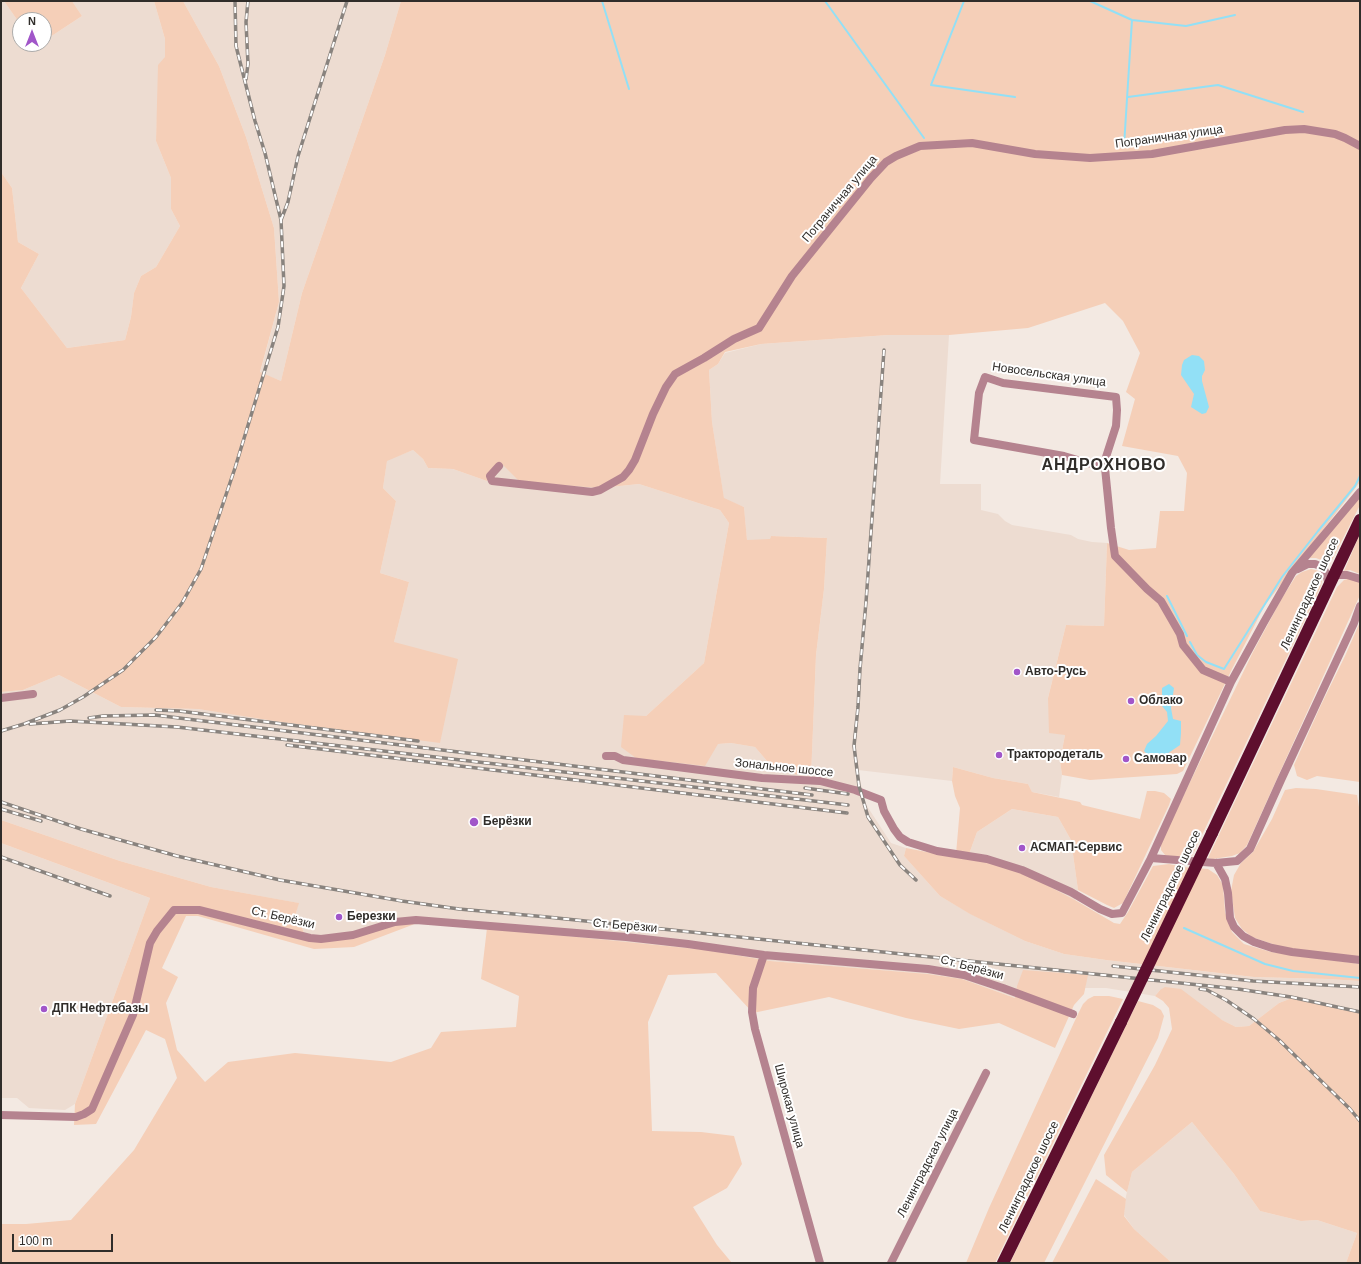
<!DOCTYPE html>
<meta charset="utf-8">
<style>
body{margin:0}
#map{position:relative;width:1361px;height:1264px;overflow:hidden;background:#f3e9e2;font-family:Helvetica,sans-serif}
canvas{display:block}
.frame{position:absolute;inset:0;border:2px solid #302d2a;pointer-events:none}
.north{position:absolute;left:12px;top:12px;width:40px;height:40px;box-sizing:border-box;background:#fff;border:1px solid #acabaa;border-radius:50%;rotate:0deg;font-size:11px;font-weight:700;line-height:16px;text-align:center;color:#302d2a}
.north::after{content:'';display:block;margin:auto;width:14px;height:18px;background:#a156c9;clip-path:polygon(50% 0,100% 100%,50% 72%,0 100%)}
.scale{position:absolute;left:12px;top:1234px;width:101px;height:18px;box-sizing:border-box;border:2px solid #302d2a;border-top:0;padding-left:5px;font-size:12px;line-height:14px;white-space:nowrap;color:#302d2a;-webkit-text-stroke:3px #fff;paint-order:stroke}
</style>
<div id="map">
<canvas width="1361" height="1264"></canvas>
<div class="frame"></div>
<div class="north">N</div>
<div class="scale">100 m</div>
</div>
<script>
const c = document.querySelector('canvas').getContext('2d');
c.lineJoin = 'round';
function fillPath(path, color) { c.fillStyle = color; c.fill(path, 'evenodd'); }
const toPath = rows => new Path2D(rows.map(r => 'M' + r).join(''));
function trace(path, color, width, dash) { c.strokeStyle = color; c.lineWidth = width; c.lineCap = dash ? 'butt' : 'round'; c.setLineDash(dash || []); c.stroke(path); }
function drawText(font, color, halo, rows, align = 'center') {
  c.font = font + ' Helvetica,sans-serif'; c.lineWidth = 4; c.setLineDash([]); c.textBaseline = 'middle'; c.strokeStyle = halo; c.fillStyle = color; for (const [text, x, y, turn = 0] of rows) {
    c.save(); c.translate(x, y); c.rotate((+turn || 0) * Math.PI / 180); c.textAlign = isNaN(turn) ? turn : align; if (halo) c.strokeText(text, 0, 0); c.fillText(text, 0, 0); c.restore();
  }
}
const built = toPath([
 [1,1,4,1,20,24,20,44,33,44,35,46,39,44,44,44,44,41,82,16,72,1,154,1,165,39,165,57,157,118,156,141,171,178,171,209,180,226,156,267,141,276,134,293,131,317,125,340,67,348,21,288,39,254,18,242,12,188,1,172],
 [183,1,401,1,385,55,302,293,281,381,260,373,279,302,274,228,246,137,219,66],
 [888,335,949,335,940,484,981,484,981,510,998,514,1005,521,1012,525,1071,535,1078,539,1092,542,1107,543,1104,626,1066,625,1048,698,1065,735,1060,761,1062,775,1059,797,1032,792,1028,784,993,778,953,767,952,781,858,770,865,803,891,843,906,848,904,856,940,896,969,913,1025,941,1064,954,1106,960,1254,977,1328,979,1360,981,1360,1013,1292,998,1279,1003,1249,1026,1236,1027,1160,990,1155,996,1106,988,1085,988,1087,975,1017,986,1016,998,962,979,928,974,770,961,707,950,420,922,307,940,296,913,298,903,211,887,120,861,1,820,1,692,23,690,59,675,121,707,198,709,394,737,394,642,409,582,380,573,396,501,383,488,387,460,413,450,423,459,428,468,453,469,487,481,500,462,600,488,639,484,720,510,729,523,704,663,646,716,718,744,731,743,755,747,767,761,811,777,816,655,824,589,827,538,771,536,770,540,747,541,744,507,724,499,712,422,709,370,718,364,725,353,761,344],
 [1012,809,1058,817,1071,840,1078,890,1075,900,1022,872,968,857,977,832],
 [1,843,150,898,75,1104,65,1110,29,1108,17,1098,1,1098],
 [1192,1122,1234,1174,1260,1211,1301,1221,1317,1220,1357,1233,1346,1263,1172,1263,1134,1229,1124,1215,1126,1196,1132,1172]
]);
const green = toPath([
 [4,1,72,1,82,16,44,41,44,20,20,20,20,24],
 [154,1,183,1,219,66,246,137,274,228,279,302,260,372,281,381,302,293,385,55,401,1,1360,1,1360,482,1265,605,1232,669,1183,771,1177,774,1090,780,1062,775,1060,761,1065,735,1049,733,1048,698,1066,625,1104,626,1107,543,1129,550,1156,548,1160,511,1184,511,1187,473,1178,456,1122,446,1135,399,1126,392,1140,353,1123,321,1105,303,1028,328,949,335,888,335,761,344,725,352,718,364,709,370,712,422,724,498,744,507,747,540,770,539,771,536,827,538,824,589,816,655,811,777,783,772,767,761,755,747,731,743,718,744,705,766,636,758,621,747,624,715,646,716,704,663,729,523,720,510,639,484,600,488,520,482,500,462,487,481,453,469,428,468,423,459,413,450,387,461,383,488,396,501,380,573,409,582,394,642,458,659,440,743,275,721,198,709,121,707,59,675,23,690,1,692,1,172,12,188,18,242,39,254,21,288,67,348,125,340,131,317,134,293,141,276,156,267,180,226,171,209,171,178,156,141,158,65,165,57,165,39],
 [1360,495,1360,505,1328,568,1321,560,1316,558,1309,558],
 [1360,534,1360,574,1350,570,1344,571],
 [1311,569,1319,571,1322,575,1322,580,1321,586,1192,856,1174,858,1165,855,1161,850,1161,844,1163,838,1253,652,1282,598,1296,576,1302,572],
 [1351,578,1360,583,1360,595,1247,845,1240,853,1232,856,1213,859,1208,858,1337,587,1344,580],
 [1360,622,1360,782,1317,776,1307,780,1297,776,1294,765,1321,705,1345,656],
 [953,767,993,778,1028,784,1032,792,1080,802,1082,805,1140,819,1147,791,1155,791,1164,793,1171,799,1169,805,1123,903,1114,908,1107,905,1078,890,1071,840,1058,817,1012,809,977,832,968,857,1022,872,1075,900,1114,923,1120,924,1128,912,1153,866,1169,864,1183,867,1208,869,1217,875,1223,885,1225,912,1232,932,1244,944,1271,952,1360,964,1360,981,1328,979,1254,977,1106,960,1064,954,1025,941,970,914,940,896,904,856,906,848,932,853,956,854,960,808,955,796,952,781],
 [1296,788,1316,789,1357,795,1360,813,1360,957,1284,948,1252,937,1242,929,1235,918,1231,891,1234,875,1241,863,1253,852,1272,819,1285,790],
 [1,820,120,861,211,887,299,903,296,913,307,940,396,924,420,922,354,947,314,949,198,916,186,916,162,968,178,977,166,1003,177,1050,205,1082,228,1062,295,1053,391,1062,431,1048,441,1032,516,1027,519,996,481,979,487,928,707,950,770,961,928,974,962,979,1015,998,1017,986,1023,970,1088,975,1084,994,1074,1005,1055,1048,999,1023,959,1029,906,1018,829,997,753,1013,716,973,668,975,648,1022,652,1131,701,1132,734,1136,742,1164,727,1188,693,1207,717,1245,732,1263,1,1263,1,1224,26,1224,71,1220,134,1150,177,1078,165,1039,146,1030,96,1124,74,1125,75,1104,150,898,1,843],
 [1165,987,1181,989,1222,1020,1236,1027,1249,1026,1279,1003,1292,998,1360,1013,1360,1263,1346,1263,1357,1233,1317,1220,1301,1221,1260,1211,1234,1174,1192,1122,1132,1172,1127,1192,1106,1175,1104,1155,1155,1065,1172,1029,1169,1008,1163,1001,1155,996,1160,990],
 [1094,996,1109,996,1123,999,995,1263,966,1263,989,1208,1077,1016,1083,1004,1088,999],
 [1138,1001,1153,1005,1161,1010,1164,1016,1158,1038,1044,1263,1010,1263],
 [1096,1179,1126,1199,1124,1216,1134,1229,1172,1263,1052,1263]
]);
const water = toPath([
 [1192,355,1199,356,1204,361,1205,370,1202,376,1202,381,1209,407,1206,413,1202,414,1191,407,1194,394,1181,375,1182,365,1184,360],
 [1169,684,1174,688,1171,708,1173,719,1181,721,1181,733,1180,745,1164,756,1156,757,1148,755,1144,751,1147,744,1156,736,1168,721,1167,712,1162,706,1162,688]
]);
const stream = toPath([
 [602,1,629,89],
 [825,1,924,138],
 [964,1,931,85,1015,97],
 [1090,1,1132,20,1186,26,1235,15],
 [1128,97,1218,85,1303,112],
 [1124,146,1132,20],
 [1167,596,1187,636],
 [1190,642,1197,655,1206,662,1224,669,1282,577,1318,531,1355,486,1360,476],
 [1184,928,1265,964,1293,971,1360,978]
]);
const street = toPath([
 [499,466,490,476,492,481,592,492,600,490,623,477,629,470,635,460,653,414,666,387,675,374,704,358,734,339,759,328,792,276,871,178,886,162,896,156,920,146,972,143,1035,154,1090,158,1152,154,1285,130,1304,129,1335,134,1345,138,1360,146],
 [1105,468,1064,456,974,440,979,393,985,377,1003,383,1116,397,1117,410,1116,426,1106,457,1105,468,1111,528,1115,556,1147,589,1161,601,1180,634,1183,645,1203,670,1231,682],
 [1298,569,1308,564,1315,564,1320,566,1325,571,1329,585],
 [1334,575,1347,575,1360,579],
 [1,698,33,694],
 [606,756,615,756,623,760,762,778,820,781,855,790,881,800,884,811,894,829,900,837,908,842,937,851,987,859,1022,870,1071,892,1100,909,1112,914,1122,913,1151,858,1231,682,1264,622,1292,573,1360,492],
 [1151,858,1216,863,1237,861,1250,849,1281,780,1354,623,1360,606],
 [1216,863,1225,879,1228,893,1230,918,1234,927,1243,936,1254,942,1272,948,1292,952,1360,960],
 [764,955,753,988,752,1012,755,1029,820,1263],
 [1,1115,76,1117,84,1114,92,1109,133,1015,150,943,157,931,174,910,199,910,310,938,321,939,353,935,395,922,416,920,626,937,688,944,764,955,928,969,964,975,1003,988,1073,1014],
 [891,1263,986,1073]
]);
const highway = toPath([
 [1212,833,1360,520],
 [1003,1263,1121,1022]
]);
const rail = toPath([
 [246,79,248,64,246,22,248,1],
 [281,220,288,202,298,156,347,1],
 [884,350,866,602,860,669,858,707,854,746,859,786,868,817,900,865,916,880],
 [156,710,179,711,418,741],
 [89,718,103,716,155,715,179,718,812,795],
 [30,724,70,721,177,727,848,805],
 [1,731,24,724,60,710,83,697,123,670,156,637,182,603,201,569,235,468,278,327,284,286,281,220,265,153,255,121,236,46,235,1],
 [287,745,847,813],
 [805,788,848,794],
 [1,802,81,829,177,856,280,880,402,901,459,909,547,917,1238,989,1291,997,1360,1012],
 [1,809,41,821],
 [1,857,110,896],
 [1113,966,1253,981,1360,987],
 [1200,989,1207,990,1226,1000,1254,1019,1279,1040,1350,1109,1360,1121]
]);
const highwayBridge = toPath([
 [1121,1022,1212,833]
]);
const markers = [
 [1017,672,4,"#a156c9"],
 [1131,701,4,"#a156c9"],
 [999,755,4,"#a156c9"],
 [1126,759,4,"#a156c9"],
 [474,822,5,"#a156c9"],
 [1022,848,4,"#a156c9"],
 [339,917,4,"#a156c9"],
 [44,1009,4,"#a156c9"]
];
const streetNames = [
 ["Пограничная улица",1169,137,-8],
 ["Пограничная улица",840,199,-50],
 ["Новосельская улица",1049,375,8],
 ["Ленинградское шоссе",1310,594,-65],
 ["Зональное шоссе",784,768,6],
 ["Ленинградское шоссе",1171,886,-64],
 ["Ст. Берёзки",283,918,13],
 ["Ст. Берёзки",625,926,5],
 ["Ст. Берёзки",972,968,15],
 ["Широкая улица",789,1106,75],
 ["Ленинградская улица",928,1163,-63],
 ["Ленинградское шоссе",1029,1177,-64]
];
const poiNames = [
 ["Авто-Русь",1025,672],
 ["Облако",1139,701],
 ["Трактородеталь",1007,755],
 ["Самовар",1134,759],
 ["Берёзки",483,822],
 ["АСМАП-Сервис",1030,848],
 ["Березки",347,917],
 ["ДПК Нефтебазы",52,1009]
];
const districtNames = [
 ["АНДРОХНОВО",1104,466]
];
fillPath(built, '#eddcd1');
fillPath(green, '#f5cfb8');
fillPath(water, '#92e0f6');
trace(stream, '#92e0f6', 2);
trace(street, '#b5838f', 8);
trace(highway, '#5e0f2e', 12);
trace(rail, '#89837e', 3.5);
trace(rail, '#fff', 2, [6]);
trace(highwayBridge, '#5e0f2e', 12);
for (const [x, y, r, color] of markers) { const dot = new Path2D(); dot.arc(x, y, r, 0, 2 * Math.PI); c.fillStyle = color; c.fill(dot); trace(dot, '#fff', 1.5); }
drawText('12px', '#302d2a', '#fff', streetNames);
drawText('bold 12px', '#302d2a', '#fff', poiNames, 'left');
c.letterSpacing = '1px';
drawText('bold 16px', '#302d2a', '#fff', districtNames);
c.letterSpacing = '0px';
</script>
